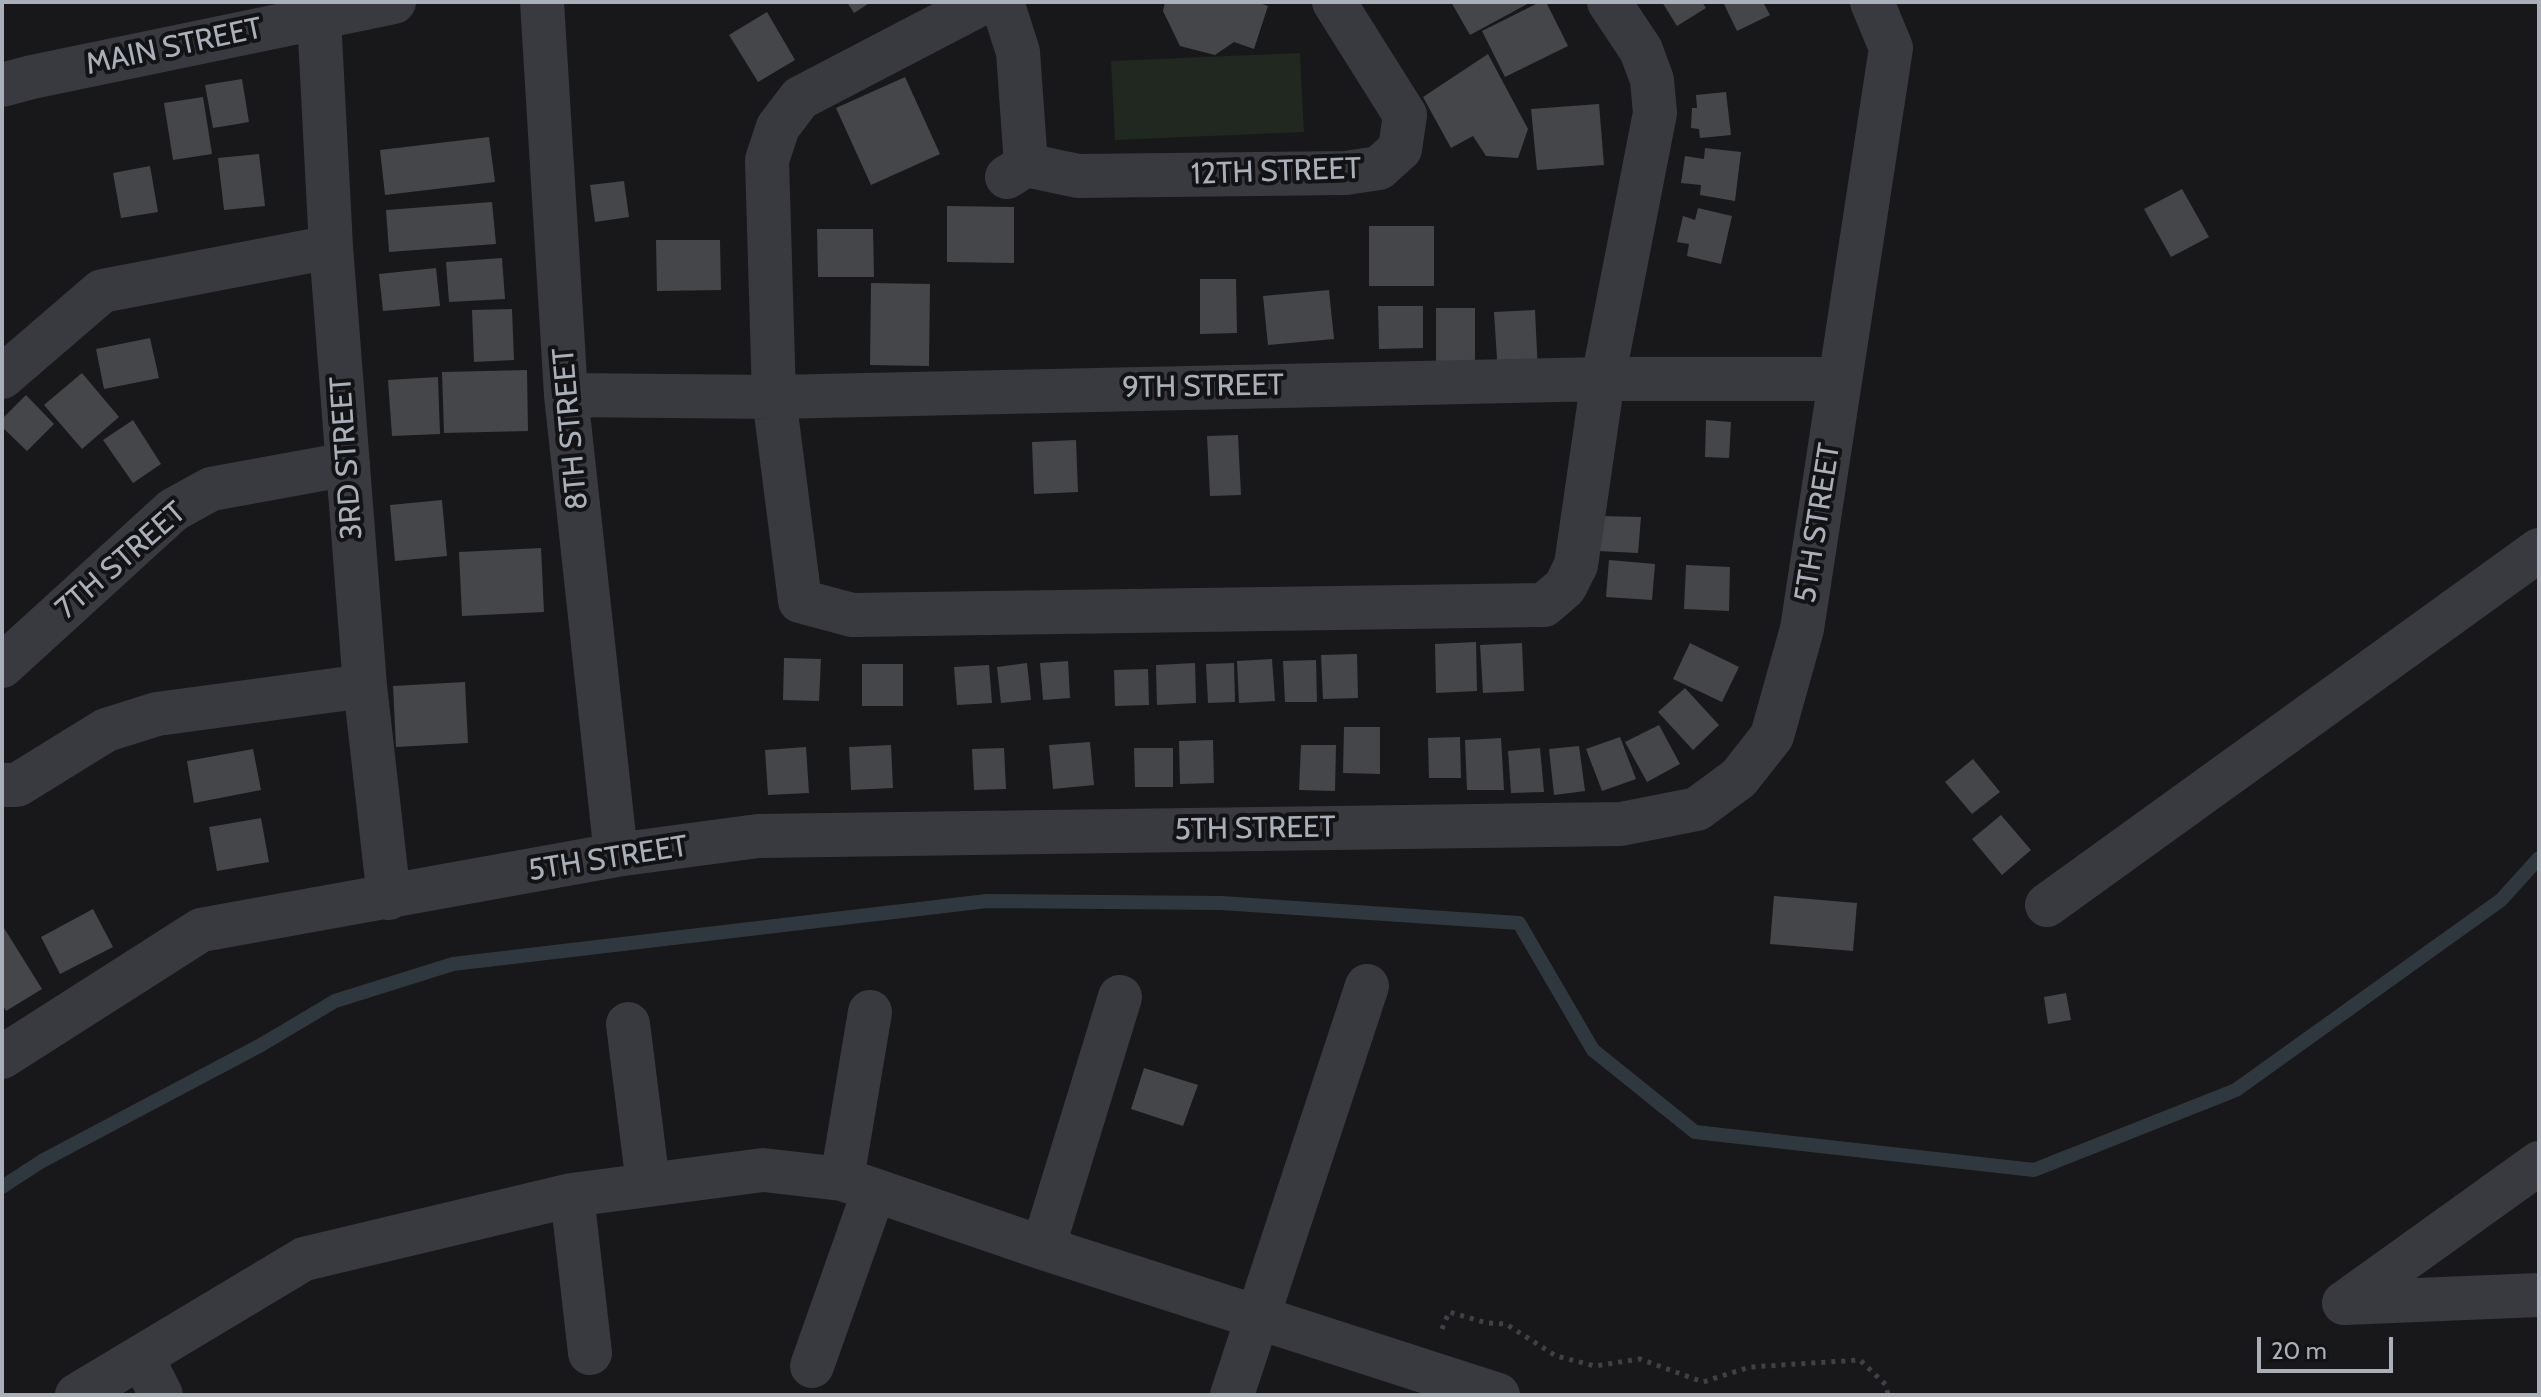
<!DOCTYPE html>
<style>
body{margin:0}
#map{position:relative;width:2541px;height:1397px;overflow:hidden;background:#18181a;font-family:Cabin,sans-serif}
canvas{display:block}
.frame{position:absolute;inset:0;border:4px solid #aab0b9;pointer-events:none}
.scale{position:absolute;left:2257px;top:1337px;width:136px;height:36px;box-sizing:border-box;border:4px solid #aab0b9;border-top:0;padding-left:10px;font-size:24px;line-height:28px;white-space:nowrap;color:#aab0b9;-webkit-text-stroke:6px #131315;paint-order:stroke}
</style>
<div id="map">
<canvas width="2541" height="1397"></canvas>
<div class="frame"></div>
<div class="scale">20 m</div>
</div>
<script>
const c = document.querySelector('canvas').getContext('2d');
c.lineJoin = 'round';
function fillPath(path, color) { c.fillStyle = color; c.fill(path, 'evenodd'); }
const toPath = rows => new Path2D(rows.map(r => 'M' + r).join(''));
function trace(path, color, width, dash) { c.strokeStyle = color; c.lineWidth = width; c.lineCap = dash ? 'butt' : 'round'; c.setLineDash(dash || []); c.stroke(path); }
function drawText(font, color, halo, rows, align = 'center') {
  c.font = font + ' Cabin,sans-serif'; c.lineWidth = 8; c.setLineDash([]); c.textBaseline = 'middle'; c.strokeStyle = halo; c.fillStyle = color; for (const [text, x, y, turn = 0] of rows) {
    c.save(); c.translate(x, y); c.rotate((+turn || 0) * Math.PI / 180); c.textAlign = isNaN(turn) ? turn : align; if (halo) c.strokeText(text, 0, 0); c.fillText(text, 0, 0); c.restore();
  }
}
const green = toPath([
 [1300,53,1304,132,1115,140,1111,61]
]);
const stream = toPath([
 [2,1187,42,1161,261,1045,335,1001,453,964,987,901,1221,903,1519,923,1593,1050,1695,1132,2034,1170,2236,1090,2501,900,2539,858]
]);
const building = toPath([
 [847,2,871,2,854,13],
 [1165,2,1256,2,1268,6,1254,49,1234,42,1215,55,1180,46,1163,11],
 [1451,2,1531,2,1470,35],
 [1540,2,1546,2,1568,46,1505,77,1482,31],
 [1662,2,1702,2,1706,8,1677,26],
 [1723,2,1763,2,1770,15,1737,31],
 [767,12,795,60,758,82,729,35],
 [1488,54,1528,129,1518,158,1486,156,1473,136,1451,148,1423,97],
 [905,77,940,154,871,185,836,108],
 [242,79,249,122,213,128,205,85],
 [1726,92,1731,135,1700,138,1699,129,1691,128,1692,108,1697,108,1696,95],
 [203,97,212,154,173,160,164,103],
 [1599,104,1604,165,1537,170,1531,109],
 [489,137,495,182,385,195,380,150],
 [1705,148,1741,152,1735,201,1700,195,1701,185,1681,183,1685,156,1704,159],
 [259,154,265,206,224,210,218,158],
 [150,166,158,212,121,218,113,173],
 [624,181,629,217,595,222,590,185],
 [2182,189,2209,237,2171,257,2144,209],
 [492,202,496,244,389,252,386,210],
 [947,206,1014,207,1014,263,947,262],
 [1698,208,1732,216,1721,264,1687,256,1689,244,1677,242,1683,216,1695,220],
 [1369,226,1434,226,1434,286,1369,286],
 [817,229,873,229,874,277,818,277],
 [656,240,720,240,721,290,657,291],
 [502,258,505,299,449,302,446,262],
 [436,268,440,306,383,311,379,274],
 [1200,279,1236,279,1237,333,1200,334],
 [871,283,930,284,929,366,870,365],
 [1329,290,1334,339,1268,345,1263,296],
 [1378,306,1423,306,1423,348,1379,349],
 [1436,308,1475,308,1475,363,1436,362],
 [512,309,514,360,474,362,472,310],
 [1535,310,1538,374,1498,375,1494,312],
 [150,338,159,378,104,389,96,349],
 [527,370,528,431,444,433,442,372],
 [82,373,119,417,82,449,44,405],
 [438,377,440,434,392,436,388,380],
 [26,395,54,424,27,451,2,427,2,419],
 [133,420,161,464,133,483,103,440],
 [1706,420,1731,422,1729,458,1705,457],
 [1238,435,1241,495,1210,496,1207,436],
 [1076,440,1078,492,1034,494,1032,442],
 [442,500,447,556,395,561,390,505],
 [1600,516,1641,517,1638,553,1598,551],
 [541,548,544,612,462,616,459,552],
 [1609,560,1655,564,1652,600,1606,597],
 [1686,565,1730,567,1729,611,1684,609],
 [1476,642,1477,691,1436,693,1435,644],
 [1522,643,1524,691,1483,693,1480,645],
 [1690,643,1739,667,1722,702,1673,679],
 [1357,654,1358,698,1323,699,1321,655],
 [784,658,821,659,819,701,783,700],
 [1272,659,1275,701,1239,703,1237,661],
 [1316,660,1317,702,1285,702,1283,661],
 [1068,661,1070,698,1043,700,1040,663],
 [1027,663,1031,700,1001,703,997,667],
 [1195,663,1196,703,1157,705,1156,665],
 [1234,663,1235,702,1208,703,1206,664],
 [862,664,903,664,903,706,862,706],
 [989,665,992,703,957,705,954,667],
 [1148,669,1149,705,1115,706,1114,670],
 [465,682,468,743,396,747,393,686],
 [1685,688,1719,725,1693,750,1658,712],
 [1659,725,1680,764,1647,782,1625,742],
 [1344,727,1380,727,1380,774,1343,773],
 [1460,737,1461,778,1429,778,1428,738],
 [1620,737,1636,779,1602,791,1586,749],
 [1501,738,1504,790,1467,790,1465,740],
 [1213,740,1214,783,1180,784,1179,741],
 [1090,742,1094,785,1053,789,1049,745],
 [891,745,893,788,851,790,849,747],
 [1301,745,1336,745,1335,791,1299,790],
 [1579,746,1585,791,1554,795,1549,749],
 [806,747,809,793,768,795,765,750],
 [1004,748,1006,789,974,790,972,749],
 [1134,748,1173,748,1173,787,1135,787],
 [1540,748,1544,792,1511,793,1508,751],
 [253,749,261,790,194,803,187,761],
 [1973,759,2000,792,1972,814,1945,782],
 [2001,815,2031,850,2002,875,1972,839],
 [261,818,269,862,217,871,209,827],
 [1774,896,1857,903,1853,951,1770,944],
 [93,909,113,947,60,974,41,937],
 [4,928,42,989,6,1011,2,1004,2,930],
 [2066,993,2071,1020,2048,1024,2044,997],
 [1144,1068,1198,1085,1183,1126,1131,1109]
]);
const path = toPath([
 [1442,1329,1449,1312,1487,1323,1506,1324,1556,1356,1595,1366,1640,1359,1703,1382,1750,1367,1860,1360,1886,1385,1888,1395]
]);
const minor = toPath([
 [542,2,566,395,616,855],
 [1002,2,1018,52,1026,165],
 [319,18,331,247,365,686,389,898],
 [2,85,32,77,394,2],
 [1007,177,1026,165,1078,176,1346,173,1379,168,1400,149,1405,115,1334,2],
 [2,377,102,291,331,247],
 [566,395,774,397,1603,379,1840,379],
 [800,601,852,615,1544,605,1565,587,1576,565,1603,379,1655,113,1652,80,1641,50,1609,2],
 [800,601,774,397,767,160,778,127,800,98,984,2],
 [2,666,173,510,211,489,348,464],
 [2,785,17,785,106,730,157,714,365,686],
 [2047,905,2539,550],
 [628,1024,648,1184],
 [2,1057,201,930,616,855,758,836,1621,824,1697,809,1739,778,1772,736,1802,629,1891,48,1872,2],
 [842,1179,870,1012],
 [572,1195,590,1353],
 [1043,1248,1120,997],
 [2344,1303,2539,1163],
 [2344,1303,2539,1295],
 [142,1357,161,1395],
 [812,1366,874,1191],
 [77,1395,304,1259,572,1195,763,1170,842,1179,1043,1248,1498,1395],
 [1232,1395,1367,986]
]);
const streetNames = [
 ["MAIN STREET",174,47,-12],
 ["12TH STREET",1276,172,-2],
 ["9TH STREET",1203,387,-1],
 ["8TH STREET",571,429,-95],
 ["3RD STREET",347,458,-94],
 ["5TH STREET",1818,523,-81],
 ["7TH STREET",121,561,-41],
 ["5TH STREET",1255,829,-1],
 ["5TH STREET",608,859,-9]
];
fillPath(green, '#202820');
trace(stream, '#2e383e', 14);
fillPath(building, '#44464a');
trace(path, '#3f4146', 5, [4, 6]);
trace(minor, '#393a3f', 44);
drawText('30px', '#aab0b9', '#131315', streetNames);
</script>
